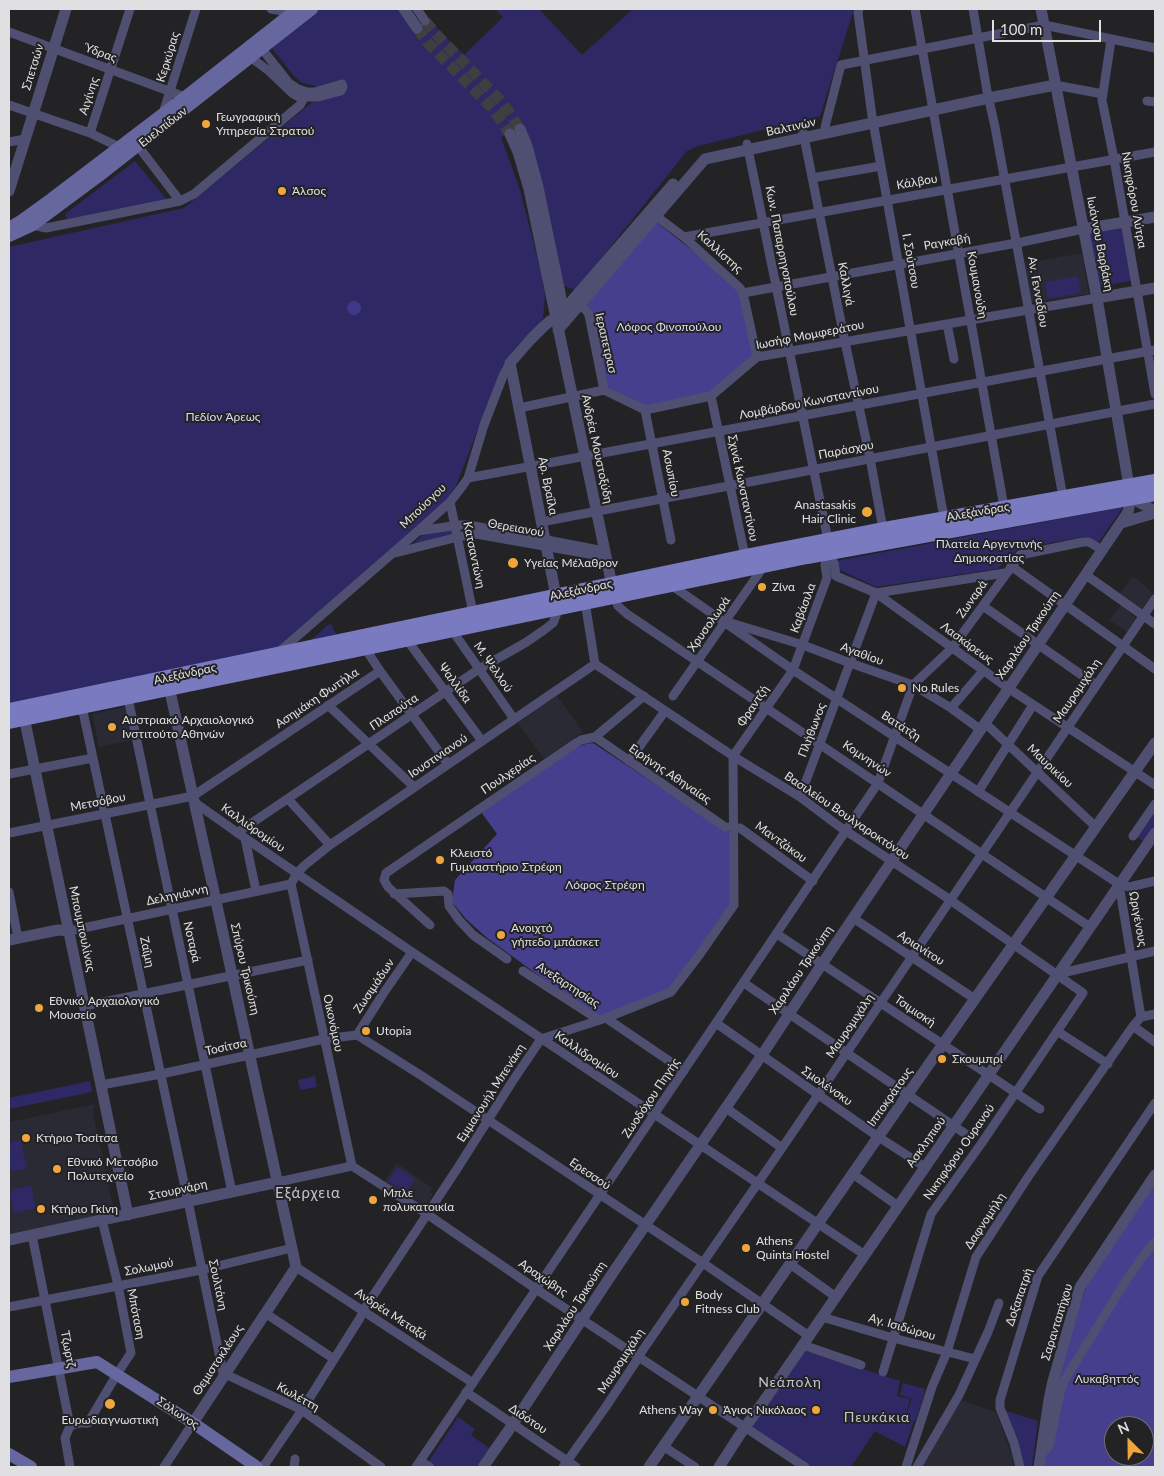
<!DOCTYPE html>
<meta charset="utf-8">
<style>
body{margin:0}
#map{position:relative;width:1164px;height:1476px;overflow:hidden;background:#232326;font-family:Lato,sans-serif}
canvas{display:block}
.frame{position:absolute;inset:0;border:10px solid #e0e0e2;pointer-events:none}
.north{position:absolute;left:1104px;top:1416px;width:50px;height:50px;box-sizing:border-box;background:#232326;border:1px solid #6f6f71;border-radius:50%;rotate:337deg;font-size:14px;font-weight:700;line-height:20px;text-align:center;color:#e0e0e2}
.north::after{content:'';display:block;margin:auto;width:18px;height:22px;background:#efa73d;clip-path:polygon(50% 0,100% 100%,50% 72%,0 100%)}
.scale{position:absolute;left:992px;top:20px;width:109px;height:22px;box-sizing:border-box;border:2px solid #e0e0e2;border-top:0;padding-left:6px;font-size:15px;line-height:18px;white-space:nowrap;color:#e0e0e2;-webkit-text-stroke:4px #232326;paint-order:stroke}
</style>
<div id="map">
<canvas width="1164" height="1476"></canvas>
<div class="frame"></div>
<div class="north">N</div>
<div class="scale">100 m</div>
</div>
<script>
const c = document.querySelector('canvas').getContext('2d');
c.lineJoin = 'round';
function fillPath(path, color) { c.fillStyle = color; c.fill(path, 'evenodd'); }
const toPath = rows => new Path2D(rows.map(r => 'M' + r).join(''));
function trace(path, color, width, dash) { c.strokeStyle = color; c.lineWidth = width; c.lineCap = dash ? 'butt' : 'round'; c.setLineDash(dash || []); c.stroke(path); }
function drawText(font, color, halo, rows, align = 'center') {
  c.font = font + ' Lato,sans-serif'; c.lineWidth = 4; c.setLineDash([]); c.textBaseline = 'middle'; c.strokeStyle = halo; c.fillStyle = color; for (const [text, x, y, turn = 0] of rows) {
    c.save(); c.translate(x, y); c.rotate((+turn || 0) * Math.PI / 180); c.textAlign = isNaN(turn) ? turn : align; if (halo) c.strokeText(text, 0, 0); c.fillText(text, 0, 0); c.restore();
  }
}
const built = toPath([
 [1082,253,1089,294,1031,303,1025,263],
 [1133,576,1155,595,1143,612,1119,594],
 [1121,605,1137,619,1128,632,1109,620],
 [557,696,583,732,544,759,518,723],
 [125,707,133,740,99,747,92,714],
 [95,1104,93,1113,115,1215,9,1238,9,1122],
 [397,1163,432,1188,430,1192,433,1194,423,1210,383,1183],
 [960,1400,996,1412,1012,1455,1014,1467,922,1467]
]);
const green = toPath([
 [319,9,399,9,414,31,428,19,464,55,503,17,495,9,539,9,582,55,633,9,854,9,820,116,698,146,687,151,576,290,564,286,542,182,510,134,501,137,520,190,540,268,545,295,543,318,516,347,502,367,456,486,445,503,275,653,9,707,9,247,184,208,316,99,316,86,302,83,294,76,271,47],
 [135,161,167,200,68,219,65,214],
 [1124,224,1135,280,1099,287,1088,231],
 [1078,276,1081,293,1048,299,1045,282],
 [1123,507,1098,543,1091,538,1082,537,1019,549,997,569,876,587,838,569,836,561],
 [453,528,455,536,409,547,425,533],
 [331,624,339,640,305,645,328,625],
 [1155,806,1155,828,1145,842,1135,836],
 [315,1076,317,1087,300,1090,298,1080],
 [90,1081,92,1092,9,1109,9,1098],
 [21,1140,27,1169,12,1171,9,1167,9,1143],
 [397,1167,415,1179,406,1193,388,1181],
 [31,1186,36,1208,14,1213,10,1195,13,1189],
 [804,1350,900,1381,897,1396,910,1399,905,1418,912,1399,900,1395,903,1383,925,1389,922,1401,915,1399,922,1402,915,1421,908,1419,914,1421,905,1447,875,1431,851,1467,811,1467,751,1427],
 [1003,1410,1038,1421,1032,1467,1024,1467],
 [458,1417,475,1429,471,1435,489,1448,476,1467,438,1467,429,1461]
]);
const forest = toPath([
 [655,221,735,284,740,293,754,357,710,394,646,408,605,385,590,308,586,303],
 [593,743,731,834,731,903,671,988,597,1018,486,937,466,919,452,902,455,880,497,834,481,812,573,748,586,744],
 [1155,1182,1155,1467,1043,1467,1056,1384,1088,1281],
 [1114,1426,1144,1426,1144,1456,1114,1456]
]);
const water = toPath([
 '347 308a7 7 0 1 1 14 0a7 7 0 1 1-14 0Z'
]);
const tertiaryTunnel = toPath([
 [425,21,436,34,502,102,520,129],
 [417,28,427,42,493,109,510,134]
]);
const minor = toPath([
 [271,9,295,13],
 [417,9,425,21],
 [859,9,858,13,872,116,944,518],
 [915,9,1004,507],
 [973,9,987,91,995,127,1063,497],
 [9,32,185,97],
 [1111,40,1102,100,1114,159,1155,394],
 [250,57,269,71,292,93,299,97,318,97,341,91,343,87,342,84,315,92,307,92,298,89,289,83,258,44],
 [1055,85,1103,94],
 [1147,101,1155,102],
 [9,105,90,133,119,147],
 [163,113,196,9],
 [825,127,841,65,1044,25,1155,48],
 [803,132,845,342,870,458,883,529],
 [90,133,130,9],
 [9,142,25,139],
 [138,146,180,201],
 [812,178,881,166],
 [652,213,684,237,740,288,743,293,757,357],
 [33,225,46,228,180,201,194,194,300,105,307,92],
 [684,237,1155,152],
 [743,293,1022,242,1083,229],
 [580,305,586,310,589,315,604,390],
 [947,324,954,359],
 [711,396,745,556],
 [519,408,604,390,645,410,711,396,757,357,1097,298],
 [645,410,671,540],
 [468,478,1155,350],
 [450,502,473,613],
 [541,522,1155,404],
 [418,531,459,525,469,525,604,551],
 [395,553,458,537,476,534,606,557],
 [827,553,834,563,836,576,876,593,1008,688,1155,785],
 [1011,566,1155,669],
 [1086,575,1155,624],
 [671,585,793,670,1119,884,1129,887,1155,881],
 [614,596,618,606,627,614,1090,927],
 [585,602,595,664],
 [983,606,1096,685],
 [731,623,803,645,850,663,913,685,951,708,981,730],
 [452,630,514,719],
 [407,640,482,741],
 [366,645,365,648,380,671,448,764],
 [279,652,418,531,450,502,461,488,468,478,484,425,503,376,510,363],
 [595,664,733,756,800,797,840,827,943,895,1083,993,981,1144,931,1214,883,1372],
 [673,696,764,566],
 [128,698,172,909,232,1192],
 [328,705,414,787],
 [82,707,189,1206,223,1373,302,1410,381,1467],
 [951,708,983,671],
 [985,723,1096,827],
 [595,737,725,827,740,828,813,881],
 [733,756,793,670,827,578,825,565,827,553,828,540,747,144],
 [629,761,665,711],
 [9,774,93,758],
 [978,792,1033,705],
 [800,797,876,593,1005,573],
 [288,799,330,845],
 [194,802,245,838,412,952,865,1255],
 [9,833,193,796,380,671],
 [237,833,479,669,525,643,544,630,553,623,559,608],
 [1133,836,1155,804],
 [245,838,256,891],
 [291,884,297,873,305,865,330,845,595,664],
 [291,884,352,1166],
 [1119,884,1141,1017],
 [9,892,18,938],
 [394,894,444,891,448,894,449,906,459,920,473,935,507,959],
 [853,918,975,999],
 [430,925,388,887,384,880,386,873,576,743,581,740,595,737,644,696],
 [69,931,291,884],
 [777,934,1040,1109],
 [523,971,599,1020],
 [1058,974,1155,951],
 [744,983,970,1137],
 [84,1006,308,960],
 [1141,1017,1155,1014],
 [606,1018,684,1071],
 [716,1023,877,1136,925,1167],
 [1133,1026,1155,1042],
 [1057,1031,1108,1064],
 [357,1035,422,1076,703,1263,809,1336],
 [357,1035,383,994,412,952],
 [101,1085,161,1074,324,1039,357,1035],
 [726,1108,782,1148],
 [352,1166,427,1214,536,1289,805,1467],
 [853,1174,898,1206],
 [278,1182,352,1166],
 [32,1235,70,1426,65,1438,70,1467],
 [790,1264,836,1297],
 [296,1267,473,1383],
 [9,1307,201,1270,292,1248],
 [265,1313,334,1359],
 [822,1317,893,1338,975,1359],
 [803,1345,861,1365],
 [466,1392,576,1467],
 [70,1426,80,1423,88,1423,117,1374,131,1353,118,1285,102,1220],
 [663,1446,695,1467],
 [1041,1452,1046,1450,1049,1446,1060,1393,1064,1381,1127,1279,1147,1251,1155,1242],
 [420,1461,430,1467],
 [164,1467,193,1423],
 [263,1467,302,1410,360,1318,363,1311,457,1169,512,1082,541,1039,606,1018,671,992,700,954,734,905,733,756],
 [294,1467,295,1459],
 [416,1467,878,783,913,685,952,648,1020,555,1083,542,1089,542,1102,550],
 [563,1467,605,1408,637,1360,638,1357,782,1148,1155,599],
 [906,1467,932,1387,947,1352,976,1257,1028,1177,1133,1026,1141,1017],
 [917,1467,959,1395,988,1332,999,1303],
 [1020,1467,1014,1443,1000,1408,1000,1400,1038,1276,1155,1103]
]);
const tertiary = toPath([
 [404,9,417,28],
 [520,129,527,146,538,187,559,288,561,299,557,315],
 [510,134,518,152,529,189,613,590],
 [9,191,66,9],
 [1083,229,1155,217],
 [1097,298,1155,288],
 [561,317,550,321,544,326,531,339,510,363,556,596,562,599],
 [556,319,673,184],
 [558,330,705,159,989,98,1055,85],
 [1131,498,1155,511],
 [1121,523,1155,513],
 [168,682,296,1267,193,1423],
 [23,712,128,1215],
 [9,940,58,930,69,931],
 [9,1240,278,1182],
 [483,1467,513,1424,614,1271,762,1055,822,964,1128,512,1131,498,1098,304,1041,9],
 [649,1467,908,1094,1155,743],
 [719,1467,741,1433,776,1384,1155,833],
 [1039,1467,1049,1400,1053,1381,1080,1287,1155,1175]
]);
const secondary = toPath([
 [9,228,22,220,51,199,185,97,297,9],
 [9,236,33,225,99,176,312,9],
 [9,1377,97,1362,193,1423,257,1467],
 [9,1454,31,1467]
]);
const primary = toPath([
 [9,710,745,556,883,529,1155,481],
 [9,722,807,557,1155,494]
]);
const markers = [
 [206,124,5,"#efa73d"],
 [282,191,5,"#efa73d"],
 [867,512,6,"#efa73d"],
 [513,563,6,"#efa73d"],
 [762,587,5,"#efa73d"],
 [902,688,5,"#efa73d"],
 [112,727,5,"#efa73d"],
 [440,860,5,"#efa73d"],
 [501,935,5,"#efa73d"],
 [39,1008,5,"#efa73d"],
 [366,1031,5,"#efa73d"],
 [942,1059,5,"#efa73d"],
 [26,1138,5,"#efa73d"],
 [57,1169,5,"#efa73d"],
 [373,1200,5,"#efa73d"],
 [41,1209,5,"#efa73d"],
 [746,1248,5,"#efa73d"],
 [685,1302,5,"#efa73d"],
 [110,1404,6,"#efa73d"],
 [713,1410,5,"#efa73d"],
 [816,1410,5,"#efa73d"]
];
const streetNames = [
 ["Ύδρας",101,53,20],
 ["Κερκύρας",168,57,-73],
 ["Σπετσών",33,67,-73],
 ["Αιγίνης",89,96,-72],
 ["Ευελπίδων",163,127,-38],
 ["Βαλτινών",791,127,-12],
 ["Κάλβου",917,182,-10],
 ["Νικηφόρου Λύτρα",1134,200,80],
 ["Ραγκαβή",947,242,-10],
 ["Ιωάννου Βαρβάκη",1100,244,79],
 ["Κων. Παπαρρηγοπούλου",782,251,79],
 ["Καλλίστης",720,252,42],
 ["Ι. Σούτσου",911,261,80],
 ["Καλλιγά",846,284,79],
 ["Κουμανούδη",977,285,80],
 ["Αν. Γενναδίου",1038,292,80],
 ["Ιωσήφ Μομφεράτου",810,335,-11],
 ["Ιεραπετρασ",606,343,77],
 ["Λομβάρδου Κωνσταντίνου",809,402,-11],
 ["Ανδρέα Μουστοξύδη",597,449,78],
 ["Παράσχου",846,450,-11],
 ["Ασωπίου",671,473,79],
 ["Αρ. Βραΐλα",548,486,79],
 ["Σχινά Κωνσταντίνου",743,488,78],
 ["Μπούσγου",423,506,-44],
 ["Αλεξάνδρας",978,512,-10],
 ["Θερειανού",516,528,10],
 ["Κατσαντώνη",474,555,78],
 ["Αλεξάνδρας",581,590,-12],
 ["Ζωναρά",972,599,-55],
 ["Καβάσιλα",803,608,-70],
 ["Χρυσολωρά",709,624,-55],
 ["Χαριλάου Τρικούπη",1028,635,-56],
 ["Λασκάρεως",967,643,36],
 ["Αγαθίου",862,654,20],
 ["Μ. Ψελλού",493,667,55],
 ["Αλεξάνδρας",185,674,-12],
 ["Ψαλλίδα",455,683,54],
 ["Μαυρομιχάλη",1077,691,-56],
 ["Ασημάκη Φωτήλα",317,698,-34],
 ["Φραντζή",753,706,-56],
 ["Πλαπούτα",394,712,-34],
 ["Βατάτζη",901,726,33],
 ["Πλήθωνος",812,730,-69],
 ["Ιουστινιανού",438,756,-34],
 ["Κομνηνών",867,759,34],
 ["Μαυρικίου",1050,766,43],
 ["Πουλχερίας",508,774,-34],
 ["Ειρήνης Αθηναίας",670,774,34],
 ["Μετσόβου",98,802,-11],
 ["Βασιλείου Βουλγαροκτόνου",847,816,34],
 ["Καλλιδρομίου",253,828,35],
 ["Μαντζάκου",781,842,36],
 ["Δεληγιάννη",177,895,-12],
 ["Ωριγένους",1138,919,80],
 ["Μπουμπουλίνας",82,929,78],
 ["Νοταρά",192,942,77],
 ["Αριανίτου",921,948,33],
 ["Ζαΐμη",147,952,78],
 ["Σπύρου Τρικούπη",245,969,77],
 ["Χαριλάου Τρικούπη",801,970,-56],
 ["Ανεξαρτησίας",568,985,33],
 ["Ζωσιμάδων",374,986,-56],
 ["Τσιμισκή",915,1011,34],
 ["Οικονόμου",333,1023,78],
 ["Μαυρομιχάλη",850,1026,-56],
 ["Τοσίτσα",226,1047,-12],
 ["Καλλιδρομίου",587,1055,34],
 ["Σμολένσκυ",827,1086,35],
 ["Εμμανουήλ Μπενάκη",491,1093,-57],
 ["Ιπποκράτους",890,1097,-55],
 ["Ζωοδόχου Πηγής",651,1098,-56],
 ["Ασκληπιού",926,1142,-55],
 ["Νικηφόρου Ουρανού",959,1152,-55],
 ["Ερεσσού",590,1174,34],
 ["Στουρνάρη",178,1190,-12],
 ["Δαφνομήλη",985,1221,-57],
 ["Σολωμού",149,1267,-11],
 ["Αραχώβης",543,1278,34],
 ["Σουλτάνη",218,1285,78],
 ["Δοξαπατρή",1019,1297,-71],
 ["Χαριλάου Τρικούπη",575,1306,-57],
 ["Μπόταση",136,1314,79],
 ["Ανδρέα Μεταξά",391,1314,33],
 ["Σαρανταπήχου",1057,1322,-73],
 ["Αγ. Ισιδώρου",902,1327,16],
 ["Τζωρτζ",68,1349,79],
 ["Θεμιστοκλέους",218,1360,-57],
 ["Μαυρομιχάλη",621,1361,-57],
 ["Κωλέττη",298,1397,29],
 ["Σόλωνος",178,1413,33],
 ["Διδότου",528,1419,34]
];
const poiNames = [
 ["Γεωγραφική",216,117],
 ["Υπηρεσία Στρατού",216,131],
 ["Άλσος",292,191],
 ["Anastasakis",856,505,"right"],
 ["Hair Clinic",856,519,"right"],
 ["Υγείας Μέλαθρον",524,563],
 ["Ζίνα",772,587],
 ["No Rules",912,688],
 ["Αυστριακό Αρχαιολογικό",122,720],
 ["Ινστιτούτο Αθηνών",122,734],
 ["Κλειστό",450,853],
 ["Γυμναστήριο Στρέφη",450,867],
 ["Ανοιχτό",511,928],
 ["γήπεδο μπάσκετ",511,942],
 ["Εθνικό Αρχαιολογικό",49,1001],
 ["Μουσείο",49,1015],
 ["Utopia",376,1031],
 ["Σκουμπρί",952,1059],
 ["Κτήριο Τοσίτσα",36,1138],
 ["Εθνικό Μετσόβιο",67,1162],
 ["Πολυτεχνείο",67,1176],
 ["Μπλε",383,1193],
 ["πολυκατοικία",383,1207],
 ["Κτήριο Γκίνη",51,1209],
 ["Athens",756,1241],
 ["Quinta Hostel",756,1255],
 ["Body",695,1295],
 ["Fitness Club",695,1309],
 ["Athens Way",703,1410,"right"],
 ["Άγιος Νικόλαος",806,1410,"right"],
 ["Ευρωδιαγνωστική",110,1420,"center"]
];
const parkNames = [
 ["Λόφος Φινοπούλου",669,327],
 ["Πεδίον Άρεως",223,417],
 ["Πλατεία Αργεντινής",989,544],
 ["Δημοκρατίας",989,558],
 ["Λόφος Στρέφη",605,885],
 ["Λυκαβηττός",1107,1379]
];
const neighbourhoodNames = [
 ["Νεάπολη",790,1382],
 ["Πευκάκια",877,1417]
];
const quarterNames = [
 ["Εξάρχεια",308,1193]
];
fillPath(built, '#292a33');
fillPath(green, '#2e2865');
fillPath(forest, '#453f8e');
fillPath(water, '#3f3886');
trace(tertiaryTunnel, '#3f3f42', 11, [11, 5.5]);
trace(minor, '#4f4f72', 9);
trace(tertiary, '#4f4f72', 11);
trace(secondary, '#67679f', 12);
trace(primary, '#7a7ac1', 14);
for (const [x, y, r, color] of markers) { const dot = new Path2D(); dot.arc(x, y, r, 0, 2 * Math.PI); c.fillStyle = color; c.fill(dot); trace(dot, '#232326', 2); }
drawText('12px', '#e0e0e2', '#232326', streetNames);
drawText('12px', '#e0e0e2', '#232326', poiNames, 'left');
drawText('12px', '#dadbf2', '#232326', parkNames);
c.letterSpacing = '1px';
drawText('14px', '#c4c5ca', '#232326', neighbourhoodNames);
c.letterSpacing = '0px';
c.letterSpacing = '1px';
drawText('15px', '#c4c5ca', '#232326', quarterNames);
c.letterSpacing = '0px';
</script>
